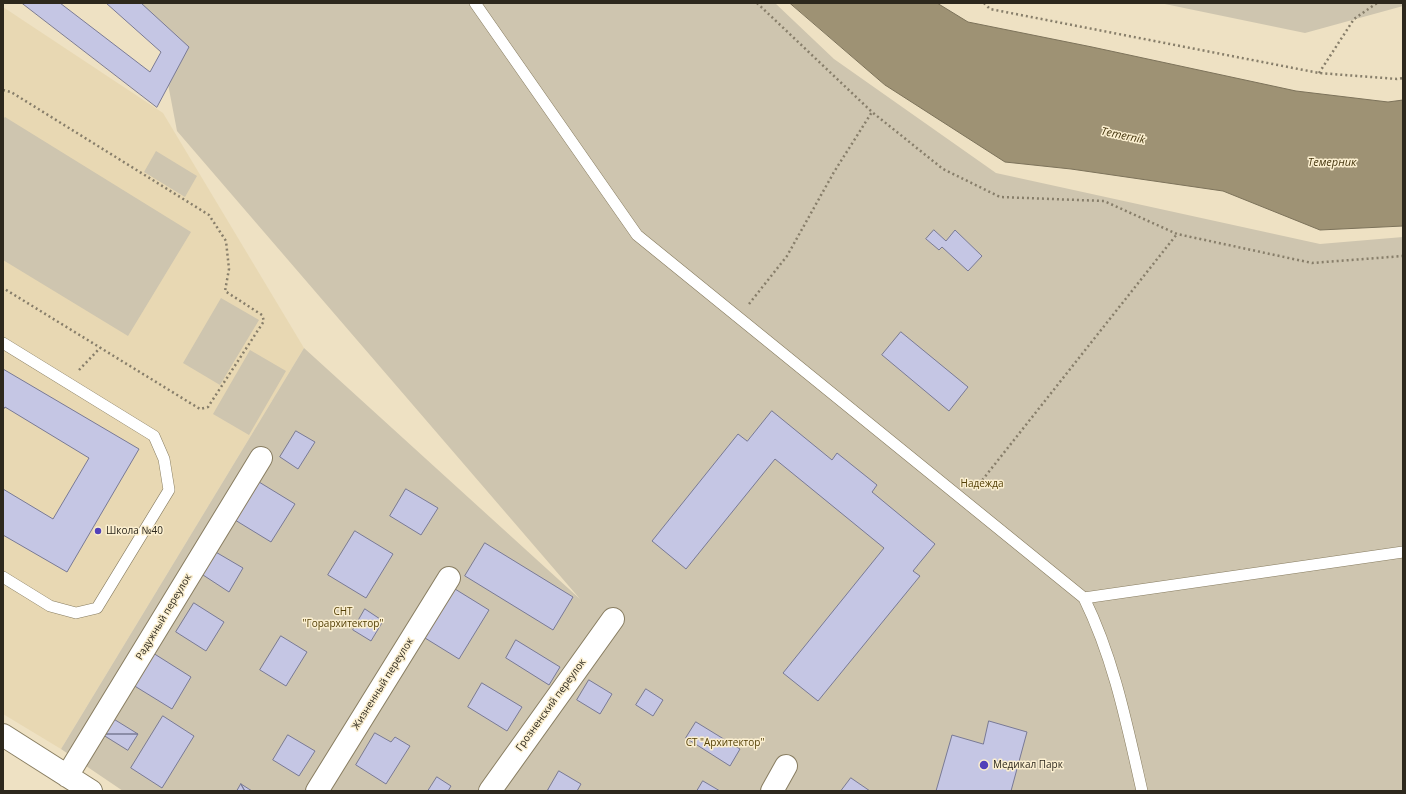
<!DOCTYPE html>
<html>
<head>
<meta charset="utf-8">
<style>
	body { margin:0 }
	#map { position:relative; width:1406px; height:794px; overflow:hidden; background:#eee1c3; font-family:"Open Sans",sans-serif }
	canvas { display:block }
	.frame { position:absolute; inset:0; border:4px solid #2d281d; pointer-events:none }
</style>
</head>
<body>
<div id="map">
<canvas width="1406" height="794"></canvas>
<div class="frame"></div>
</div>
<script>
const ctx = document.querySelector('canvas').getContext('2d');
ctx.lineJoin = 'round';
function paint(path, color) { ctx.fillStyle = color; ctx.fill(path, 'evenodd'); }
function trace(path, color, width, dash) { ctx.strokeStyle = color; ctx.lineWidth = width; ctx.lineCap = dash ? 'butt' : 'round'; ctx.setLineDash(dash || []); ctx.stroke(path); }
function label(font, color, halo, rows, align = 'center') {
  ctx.font = font + ' "Open Sans",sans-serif'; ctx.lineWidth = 3; ctx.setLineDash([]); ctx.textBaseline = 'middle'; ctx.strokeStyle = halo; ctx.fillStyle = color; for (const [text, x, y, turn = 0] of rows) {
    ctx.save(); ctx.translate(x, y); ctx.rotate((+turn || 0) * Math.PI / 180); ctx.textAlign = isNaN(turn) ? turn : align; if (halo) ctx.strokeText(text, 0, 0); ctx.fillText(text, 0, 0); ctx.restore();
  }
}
paint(new Path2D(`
	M 3,7 L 163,113 L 304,348 L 61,749 L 3,714 Z`), '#e8d8b3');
paint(new Path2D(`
	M 125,3 L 775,3 L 834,59 L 996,173 L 1320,244 L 1403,237 L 1403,791 L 123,791 L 61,749 L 304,348 L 580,599 L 177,131 L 159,37 Z
	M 1160,3 L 1403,3 L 1403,6 L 1305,33 Z
	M 5,117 L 191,232 L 128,336 L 3,260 L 3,119 Z
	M 156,151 L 197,176 L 185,197 L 144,172 Z
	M 221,298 L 259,320 L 220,385 L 183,363 Z
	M 250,350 L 286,371 L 249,435 L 213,414 Z`), '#cec5af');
const water = new Path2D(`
	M 790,3 L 937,3 L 968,22 L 1092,47 L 1296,91 L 1388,102 L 1403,100 L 1403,226 L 1320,230 L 1223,191 L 1071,169 L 1005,162 L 885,85 Z`);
paint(water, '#9e9274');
trace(water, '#7c725a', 1);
const building = new Path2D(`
	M 22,3 L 60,3 L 150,72 L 161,52 L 106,3 L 141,3 L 189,47 L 157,107 Z
	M 934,230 L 946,241 L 955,230 L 982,256 L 968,271 L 942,247 L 939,250 L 926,239 Z
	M 901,332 L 968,387 L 949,411 L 882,355 Z
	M 3,369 L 139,449 L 67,572 L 3,535 L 3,489 L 53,519 L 89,458 L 5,407 L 3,410 Z
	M 772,411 L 832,460 L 837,453 L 877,485 L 872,492 L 935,544 L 913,571 L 920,576 L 818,701 L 783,673 L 884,548 L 775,459 L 686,569 L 652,541 L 738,434 L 747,441 Z
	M 296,431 L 315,442 L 298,469 L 280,457 Z
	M 259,482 L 295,504 L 271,542 L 235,520 Z
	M 406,489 L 438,508 L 421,535 L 390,516 Z
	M 355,531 L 393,554 L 366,598 L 328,575 Z
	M 485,543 L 573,597 L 553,630 L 465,576 Z
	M 214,551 L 243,568 L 229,592 L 200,573 Z
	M 455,589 L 489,610 L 459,659 L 425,638 Z
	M 194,603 L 224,622 L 206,651 L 176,632 Z
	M 365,609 L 383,621 L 371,641 L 353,630 Z
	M 281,636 L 307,652 L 286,686 L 260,670 Z
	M 516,640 L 560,667 L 549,685 L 506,658 Z
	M 153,653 L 191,677 L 172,709 L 133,685 Z
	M 589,680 L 612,694 L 600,714 L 577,700 Z
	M 482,683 L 522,707 L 507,731 L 468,707 Z
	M 646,689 L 663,700 L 653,716 L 636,705 Z
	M 163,716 L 194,736 L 162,788 L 131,768 Z
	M 112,718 L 138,734 L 102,734 Z
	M 989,721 L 1027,732 L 1011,791 L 936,791 L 952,735 L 983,744 Z
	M 696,722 L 740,749 L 730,766 L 686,738 Z
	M 375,733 L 391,742 L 395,737 L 410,746 L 386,784 L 356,765 Z
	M 102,734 L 138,734 L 128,750 Z
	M 288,735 L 315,751 L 299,776 L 273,760 Z
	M 559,771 L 581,784 L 577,791 L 550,791 L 548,790 Z
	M 437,777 L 451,786 L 448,791 L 428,791 Z
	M 851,778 L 870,791 L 841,791 Z
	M 703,781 L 720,791 L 697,791 Z
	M 241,784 L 252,791 L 245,791 Z
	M 241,784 L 245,791 L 237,791 Z`);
paint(building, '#c5c6e4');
trace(building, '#797a95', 1);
const lane = new Path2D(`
	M 475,3 L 637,235 L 1084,598 C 1114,659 1127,725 1142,791
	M 3,343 L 154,436 L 164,459 L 169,490 L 97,608 L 76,613 L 50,606 L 3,577
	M 1084,598 L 1403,552`);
const street = new Path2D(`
	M 3,735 L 91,791
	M 67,776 L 261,458
	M 317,791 L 449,578
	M 490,791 L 613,619
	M 772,791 L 786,766`);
trace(lane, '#887d61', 12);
trace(street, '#887d61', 24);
trace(new Path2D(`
	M 757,3 L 872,112 L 943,169 L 1000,197 L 1104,201 L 1177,234 L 1312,263 L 1403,256
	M 984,3 L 990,9 L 1319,73 L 1397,79 L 1403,78
	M 1319,73 L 1354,19 L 1377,3
	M 3,90 L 11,92 L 209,215 L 226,241 L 229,269 L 225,291 L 262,315 L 264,321 L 208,407 L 200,409 L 3,288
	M 749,304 L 787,256 L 834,172 L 872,112
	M 79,370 L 100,348
	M 976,488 L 1177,234`), '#877e6a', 2.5, [2, 3]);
trace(lane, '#fff', 11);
trace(street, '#fff', 22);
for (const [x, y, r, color] of [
	[98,531,4,"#5241b9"],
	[984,765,5,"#5241b9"]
]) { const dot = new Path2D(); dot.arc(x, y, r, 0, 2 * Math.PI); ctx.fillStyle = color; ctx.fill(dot); trace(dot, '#fbefd0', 1.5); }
label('10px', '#533f05', '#fbefd0', [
	["Надежда",982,484],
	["СНТ",343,612],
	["\"Горархитектор\"",343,624],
	["СТ \"Архитектор\"",725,743]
]);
label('10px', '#2d281d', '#fbefd0', [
	["Школа №40",106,531],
	["Медикал Парк",993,765]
], 'left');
label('10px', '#2d281d', '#fbefd0', [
	["Радужный переулок",164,617,-59],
	["Жизненный переулок",383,684,-58],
	["Грозненский переулок",551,705,-54]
]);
label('italic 11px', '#46370f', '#fbefd0', [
	["Temernik",1123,136,12],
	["Темерник",1332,163]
]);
</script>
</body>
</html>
